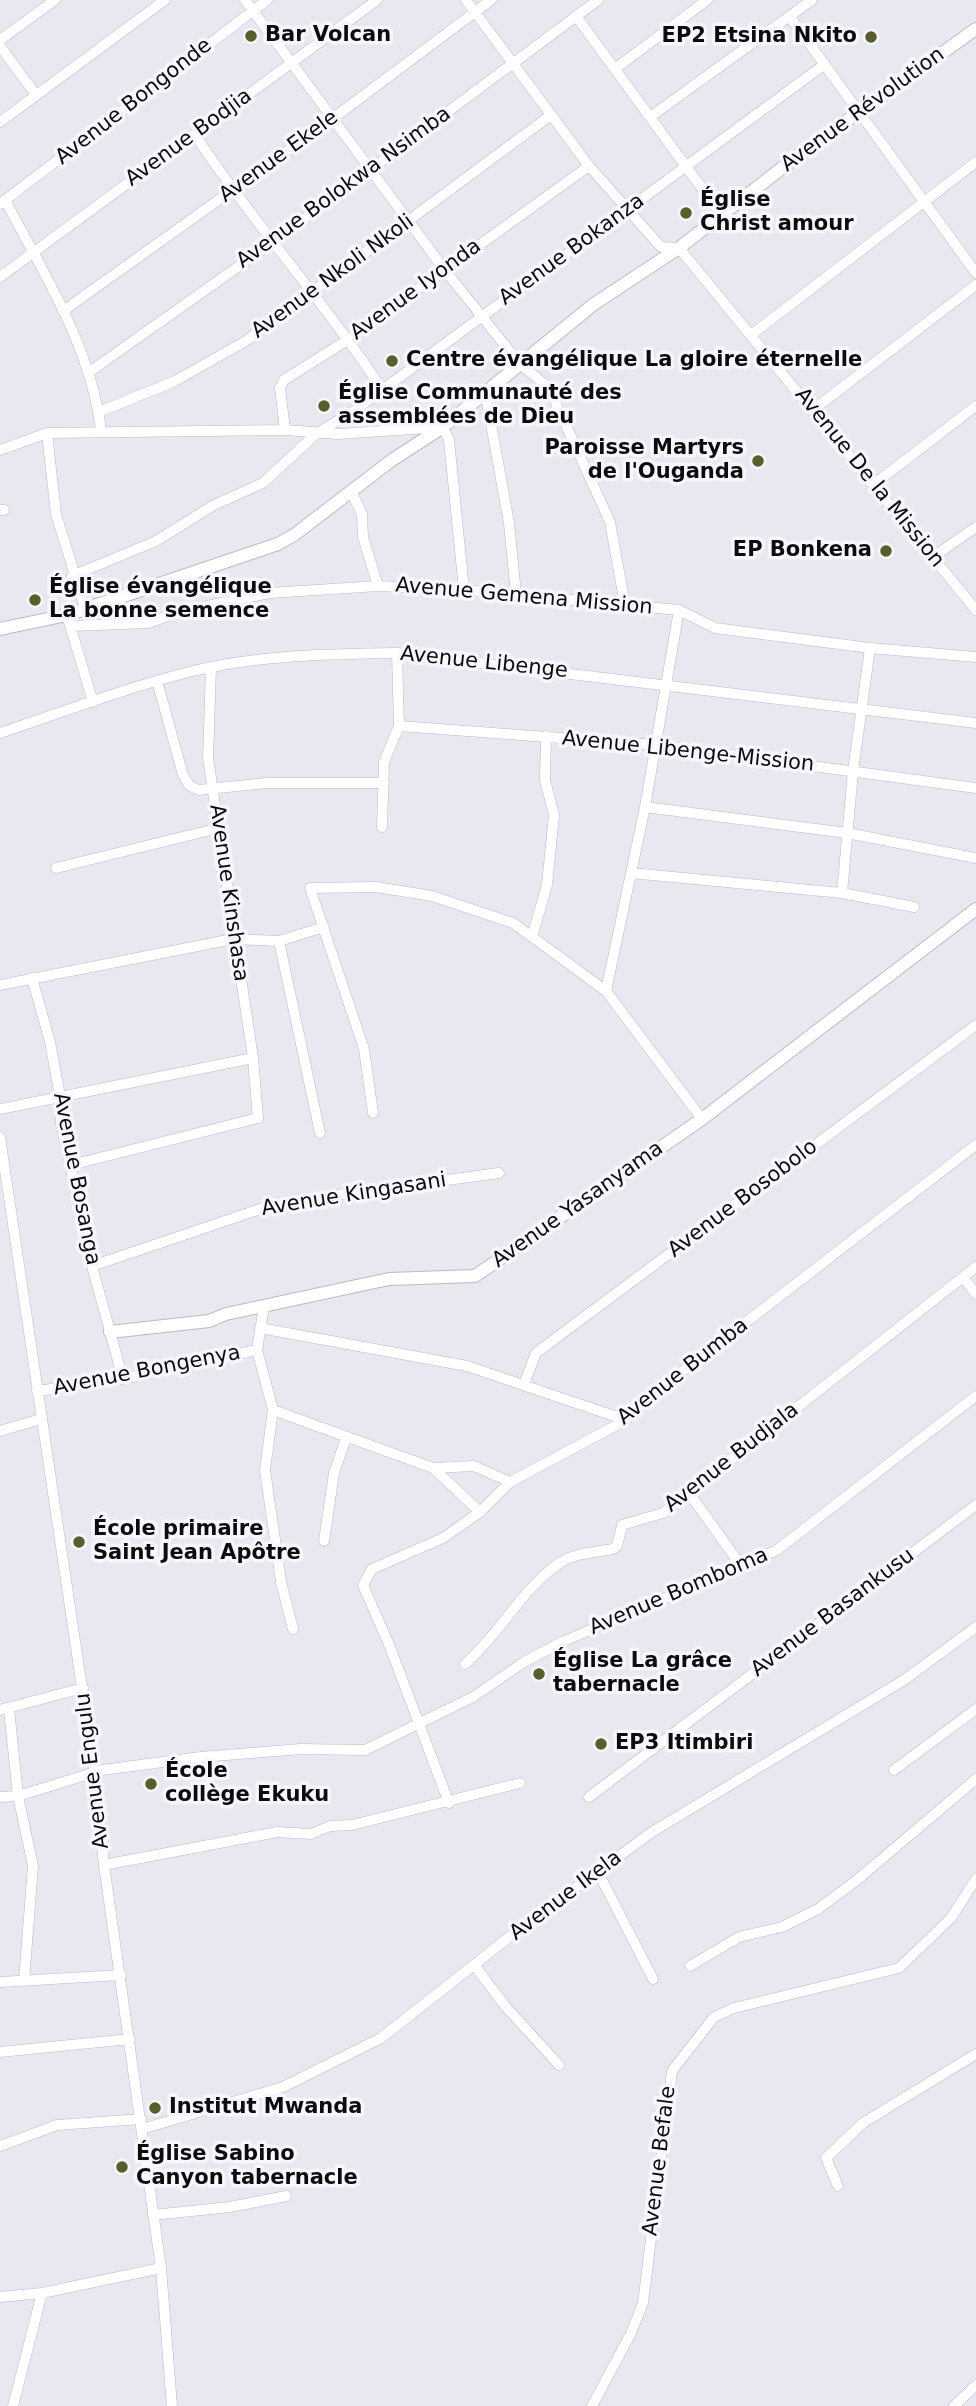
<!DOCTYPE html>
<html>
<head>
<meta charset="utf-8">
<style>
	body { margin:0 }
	canvas { display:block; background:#e8e9f0 }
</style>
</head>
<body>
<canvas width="976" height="2406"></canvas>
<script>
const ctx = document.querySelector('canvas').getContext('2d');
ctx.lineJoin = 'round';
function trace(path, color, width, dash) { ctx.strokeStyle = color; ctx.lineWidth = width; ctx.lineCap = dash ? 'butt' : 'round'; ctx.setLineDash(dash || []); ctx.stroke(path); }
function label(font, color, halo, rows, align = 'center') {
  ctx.font = font + ' "DejaVu Sans",sans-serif'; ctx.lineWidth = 7; ctx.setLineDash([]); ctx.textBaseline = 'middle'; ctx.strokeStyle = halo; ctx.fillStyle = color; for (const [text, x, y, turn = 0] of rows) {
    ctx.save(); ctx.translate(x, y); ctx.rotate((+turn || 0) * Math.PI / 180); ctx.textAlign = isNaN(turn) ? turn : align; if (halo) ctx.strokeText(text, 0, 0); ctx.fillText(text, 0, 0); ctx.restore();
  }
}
const minor = new Path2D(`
	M 245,0 L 444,269 L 519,363 L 549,388 L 610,522 L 625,605
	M 466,0 L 589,166 L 661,247 L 679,248 L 976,610
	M 576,16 L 720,213
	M 790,17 L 976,273
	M 0,40 L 55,0
	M 0,46 L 36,95
	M 616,68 L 707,0
	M 650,117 L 812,0
	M 0,122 L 165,0
	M 195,135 C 253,223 324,301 382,389
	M 5,200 C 43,272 92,349 101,431
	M 0,204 L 267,0
	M 0,277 L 377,0
	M 63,311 L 332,119 L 491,0
	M 751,335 L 976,162
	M 88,373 L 273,242 L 598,0
	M 485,391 L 509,523 L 516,594
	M 813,410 L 976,285
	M 99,412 L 175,381 L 246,341 L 551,115
	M 285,430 L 280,388 L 284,380 L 349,339 L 589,166
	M 47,433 L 56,514 L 85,608
	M 0,450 L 47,433 L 285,430 L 338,434 L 443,427 L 449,440 L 464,590
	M 873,485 L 976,406
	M 351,491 L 362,514 L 363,537 L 378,586
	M 0,510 L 4,510
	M 933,557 L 976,527
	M 72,576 L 156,541 L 214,505 L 263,483 L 316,434 L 355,410 L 825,64
	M 679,610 L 645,807 L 606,991 L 702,1119
	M 69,622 L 93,702
	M 71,626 L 148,623 L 179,612 L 269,593 L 378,586 L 464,590 L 679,610 L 715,628 L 870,648 L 976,657
	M 157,681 L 183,775 L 189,785 L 198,790 L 267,783 L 384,783
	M 399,726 L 656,745 L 976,788
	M 0,733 C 63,712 125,688 189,672 C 257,655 328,654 397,653 L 976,723
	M 645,807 L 847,833 L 976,858
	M 382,827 L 384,762 L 399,726 L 397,653
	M 56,868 L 219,828
	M 631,873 L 842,893 L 914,907
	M 842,893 L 853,771 L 870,648
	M 532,937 L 547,885 L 554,815 L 545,780 L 546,736
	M 279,941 L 324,927
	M 32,978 L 50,1042 L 60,1096 L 61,1123 L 92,1266 L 123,1379
	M 0,985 L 233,939 L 279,941 L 320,1133
	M 0,1109 L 253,1058
	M 373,1113 L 364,1049 L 310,888 L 376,887 L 432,896 L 513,923 L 606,991
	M 0,1137 L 95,1775 L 104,1865 L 161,2268 L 172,2406
	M 71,1165 L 258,1118 L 253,1058 L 208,758 L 211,667
	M 92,1266 L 278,1203 L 499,1173
	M 963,1277 L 976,1294
	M 264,1306 L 257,1350 L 273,1410 L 265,1470 L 281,1582 L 293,1629
	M 260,1328 L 467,1366 L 626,1420
	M 524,1384 L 536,1353 L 976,1025
	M 37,1391 L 123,1379 L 257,1350
	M 273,1410 L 433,1468 L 474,1466 L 510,1482
	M 0,1431 L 41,1419
	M 433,1468 L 480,1512
	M 689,1493 L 742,1567
	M 324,1541 L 334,1473 L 346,1438
	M 465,1664 C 499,1635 523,1587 561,1562 C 575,1553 597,1552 613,1549 L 617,1546 L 622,1525 L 663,1513 L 976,1267
	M 9,1709 L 18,1796 L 33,1866 L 24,1981
	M 0,1710 L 83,1688
	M 894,1770 L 976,1709
	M 0,1797 L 18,1796 L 102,1770 L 201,1757 L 301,1749 L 365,1750 L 473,1697 L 524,1662 L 562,1642 L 777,1550 L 976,1396
	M 589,1797 L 976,1505
	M 449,1803 L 390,1647 L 363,1585 L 372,1569 L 443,1538 L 480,1512 L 510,1482 L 626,1420 L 645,1400 L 976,1145
	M 104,1865 L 277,1832 L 311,1834 L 330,1826 L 352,1825 L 520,1783
	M 598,1872 L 653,1979
	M 474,1965 L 506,2007 L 559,2065
	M 690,1966 L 739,1937 L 782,1927 L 818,1909 L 857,1880 L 976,1779
	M 0,1982 L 121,1975
	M 0,2052 L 130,2039
	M 142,2129 L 283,2087 L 381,2038 L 517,1931 L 652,1832 L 904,1680 L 976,1627
	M 0,2146 L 57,2125 L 141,2119
	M 838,2186 L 826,2158 L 863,2123 L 976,2054
	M 153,2215 L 230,2207 L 286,2196
	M 0,2297 L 42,2293 L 161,2268
	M 13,2406 L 42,2293
	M 592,2406 L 631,2333 L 643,2303 L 672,2071 L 714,2017 L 734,2008 L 899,1968 L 951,1918 L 976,1879
	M 954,2406 L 976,2385`);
const tertiary = new Path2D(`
	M 0,629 L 67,615 L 278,544 L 294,535 L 392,460 L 443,427 L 594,304 L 679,248 L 800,154 L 976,29
	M 110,1332 L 209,1321 L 226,1314 L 389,1279 L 475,1276 L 702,1119 L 976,909`);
trace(minor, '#babbc1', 11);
trace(tertiary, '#babbc1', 14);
trace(minor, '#fff', 10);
trace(tertiary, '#fff', 12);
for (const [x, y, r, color] of [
	[251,36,7,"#585d2b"],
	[871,37,7,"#585d2b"],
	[686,213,7,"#585d2b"],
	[392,361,7,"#585d2b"],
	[324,406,7,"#585d2b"],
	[758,461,7,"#585d2b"],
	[886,551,7,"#585d2b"],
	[35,600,7,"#585d2b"],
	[79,1542,7,"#585d2b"],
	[539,1674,7,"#585d2b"],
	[601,1744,7,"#585d2b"],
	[151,1784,7,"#585d2b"],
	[155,2108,7,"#585d2b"],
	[122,2167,7,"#585d2b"]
]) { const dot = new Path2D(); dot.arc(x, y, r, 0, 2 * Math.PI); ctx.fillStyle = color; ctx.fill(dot); trace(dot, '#f5f7fd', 2.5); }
label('bold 21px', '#0b0c0e', '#f5f7fd', [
	["Bar Volcan",265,36],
	["EP2 Etsina Nkito",857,37,"right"],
	["Église",700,201],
	["Christ amour",700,225],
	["Centre évangélique La gloire éternelle",406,361],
	["Église Communauté des",338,394],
	["assemblées de Dieu",338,418],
	["Paroisse Martyrs",744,449,"right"],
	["de l'Ouganda",744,473,"right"],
	["EP Bonkena",872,551,"right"],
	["Église évangélique",49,588],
	["La bonne semence",49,612],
	["École primaire",93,1530],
	["Saint Jean Apôtre",93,1554],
	["Église La grâce",553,1662],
	["tabernacle",553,1686],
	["EP3 Itimbiri",615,1744],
	["École",165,1772],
	["collège Ekuku",165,1796],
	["Institut Mwanda",169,2108],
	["Église Sabino",136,2155],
	["Canyon tabernacle",136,2179]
], 'left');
label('21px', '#0b0c0e', '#f5f7fd', [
	["Avenue Bongonde",134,102,-38],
	["Avenue Révolution",863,110,-36],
	["Avenue Bodjia",189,138,-36],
	["Avenue Ekele",279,157,-36],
	["Avenue Bolokwa Nsimba",344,188,-36],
	["Avenue Bokanza",572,250,-36],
	["Avenue Nkoli Nkoli",333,277,-36],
	["Avenue Iyonda",416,290,-36],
	["Avenue De la Mission",869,478,51],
	["Avenue Gemena Mission",524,597,5],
	["Avenue Libenge",484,663,6],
	["Avenue Libenge-Mission",688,752,6],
	["Avenue Kinshasa",228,893,82],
	["Avenue Bosanga",76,1179,79],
	["Avenue Kingasani",354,1195,-9],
	["Avenue Bosobolo",743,1199,-37],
	["Avenue Yasanyama",578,1205,-35],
	["Avenue Bongenya",147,1371,-11],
	["Avenue Bumba",683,1372,-38],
	["Avenue Budjala",732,1458,-38],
	["Avenue Bomboma",679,1592,-23],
	["Avenue Basankusu",833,1613,-37],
	["Avenue Engulu",93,1771,-97],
	["Avenue Ikela",566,1896,-37],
	["Avenue Befale",660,2161,-83]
]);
</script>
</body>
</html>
